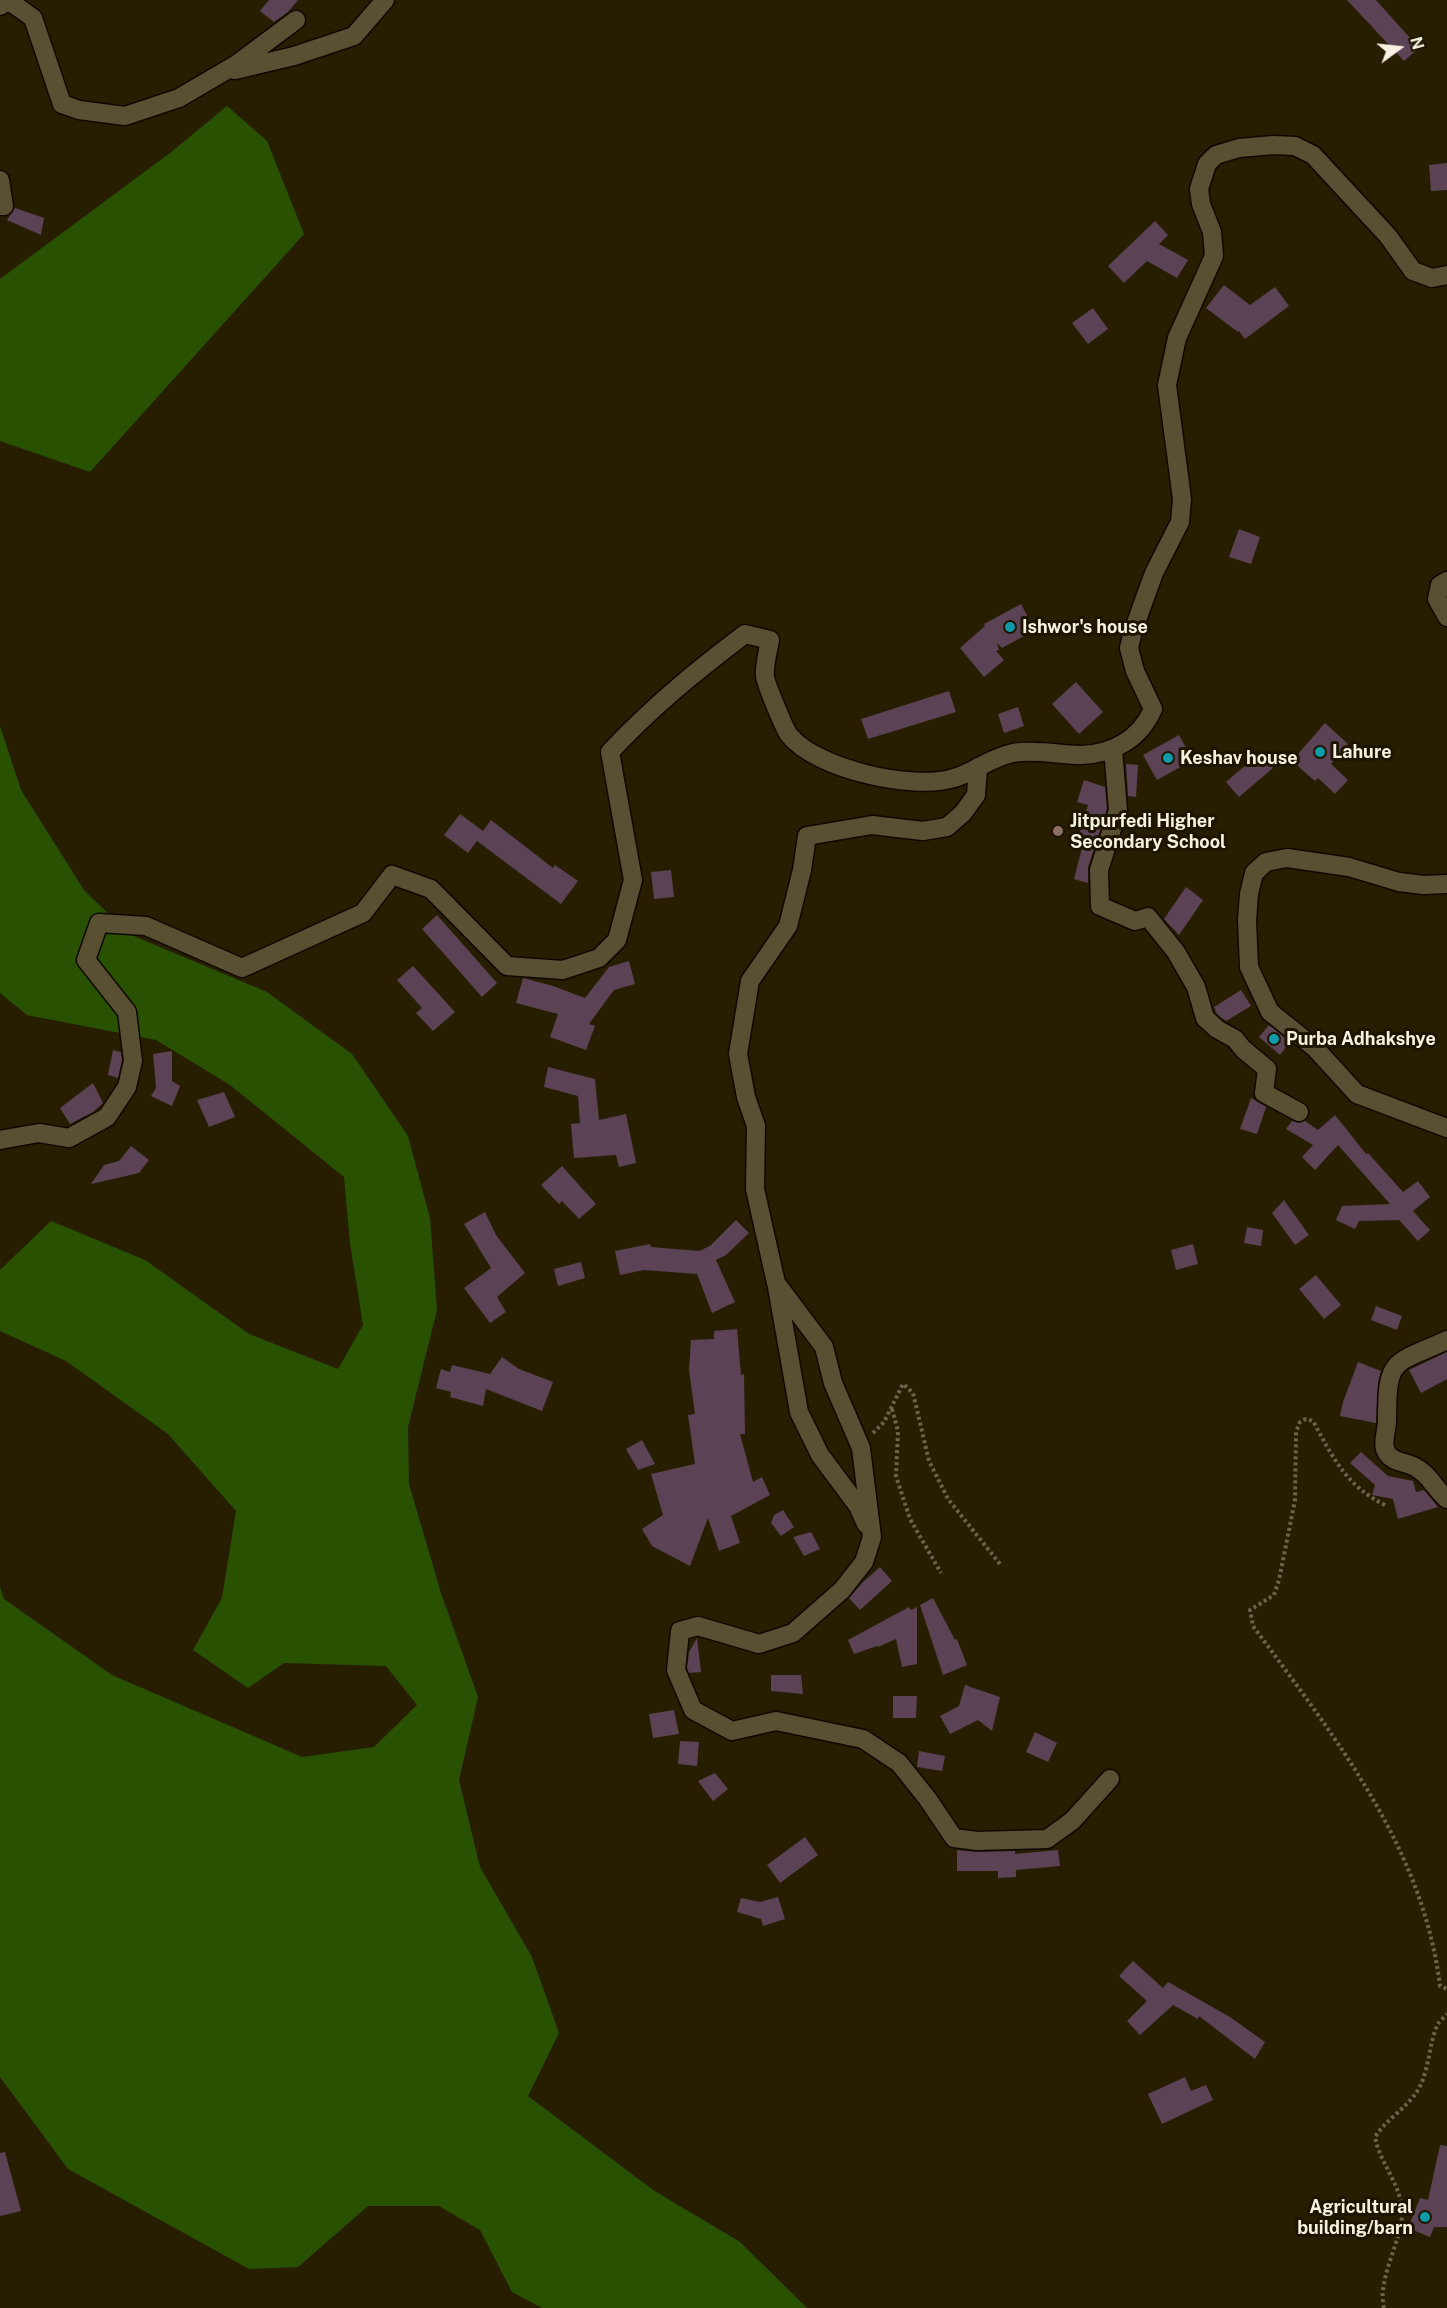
<!DOCTYPE html>
<html>
<head>
<meta charset="utf-8">
<style>
	body { margin:0 }
	#map { position:relative; width:1447px; height:2308px; overflow:hidden; background:#271e02; font-family:"Public Sans",sans-serif }
	canvas { display:block }
	.north { position:absolute; left:1369px; top:18px; width:60px; height:60px; -webkit-text-stroke:4px #1e1500; paint-order:stroke; rotate:75deg; font-size:16px; font-weight:700; line-height:24px; text-align:center; color:#f6f1e0 }
	.north::after { content:''; display:block; margin:auto; width:21px; height:27px; background:#f6f1e0; clip-path:polygon(50% 0,100% 100%,50% 72%,0 100%) }
</style>
</head>
<body>
<div id="map">
<canvas width="1447" height="2308"></canvas>
<div class="north">N</div>
</div>
<script>
const ctx = document.querySelector('canvas').getContext('2d');
ctx.lineJoin = 'round';
function paint(path, color) { ctx.fillStyle = color; ctx.fill(path, 'evenodd'); }
function trace(path, color, width, dash) { ctx.strokeStyle = color; ctx.lineWidth = width; ctx.lineCap = dash ? 'butt' : 'round'; ctx.setLineDash(dash || []); ctx.stroke(path); }
function label(font, color, halo, rows, align = 'center') {
  ctx.font = font + ' "Public Sans",sans-serif'; ctx.lineWidth = 6; ctx.setLineDash([]); ctx.textBaseline = 'middle'; ctx.strokeStyle = halo; ctx.fillStyle = color; for (const [text, x, y, turn = 0] of rows) {
    ctx.save(); ctx.translate(x, y); ctx.rotate((+turn || 0) * Math.PI / 180); ctx.textAlign = isNaN(turn) ? turn : align; if (halo) ctx.strokeText(text, 0, 0); ctx.fillText(text, 0, 0); ctx.restore();
  }
}
paint(new Path2D(`
	M 227,106 L 267,141 L 304,234 L 90,472 L 0,441 L 0,279 L 170,153 Z
	M 0,726 L 21,790 L 84,890 L 129,934 L 267,992 L 352,1054 L 408,1136 L 430,1218 L 437,1310 L 408,1427 L 409,1484 L 441,1593 L 478,1697 L 459,1780 L 480,1867 L 532,1957 L 559,2033 L 528,2096 L 653,2190 L 740,2242 L 807,2308 L 542,2308 L 512,2292 L 480,2230 L 439,2206 L 368,2206 L 298,2267 L 249,2269 L 68,2169 L 0,2077 L 0,1587 L 4,1599 L 112,1675 L 302,1757 L 374,1747 L 417,1705 L 386,1666 L 284,1663 L 248,1688 L 193,1650 L 222,1598 L 236,1511 L 168,1434 L 66,1361 L 0,1331 L 0,1270 L 51,1221 L 145,1260 L 249,1334 L 338,1369 L 363,1325 L 350,1243 L 344,1177 L 230,1085 L 156,1040 L 27,1015 L 0,993 Z`), '#295102');
paint(new Path2D(`
	M 269,0 L 298,0 L 288,12 L 274,22 L 260,11 Z
	M 1347,0 L 1376,0 L 1419,48 L 1404,61 Z
	M 1447,163 L 1447,190 L 1431,191 L 1429,165 Z
	M 15,208 L 44,218 L 41,235 L 7,220 Z
	M 1155,221 L 1168,235 L 1159,244 L 1188,260 L 1177,278 L 1147,261 L 1124,283 L 1108,266 Z
	M 1224,285 L 1250,305 L 1275,287 L 1289,306 L 1245,339 L 1239,331 L 1238,332 L 1206,308 Z
	M 1093,308 L 1108,329 L 1088,344 L 1072,323 Z
	M 1239,529 L 1260,537 L 1251,564 L 1229,557 Z
	M 1021,604 L 1035,630 L 1002,648 L 997,643 L 999,650 L 996,651 L 1004,660 L 984,677 L 960,648 L 985,626 L 984,624 Z
	M 1076,682 L 1103,712 L 1079,734 L 1052,704 Z
	M 949,691 L 956,712 L 868,739 L 861,719 Z
	M 1018,707 L 1024,726 L 1004,733 L 998,714 Z
	M 1325,723 L 1348,744 L 1331,764 L 1348,780 L 1335,794 L 1318,778 L 1315,781 L 1292,761 Z
	M 1179,735 L 1193,760 L 1157,780 L 1143,755 Z
	M 1260,753 L 1273,768 L 1239,797 L 1226,782 Z
	M 1126,764 L 1138,765 L 1136,797 L 1128,796 Z
	M 1084,780 L 1105,787 L 1107,809 L 1097,840 L 1079,834 L 1088,805 L 1077,802 Z
	M 460,814 L 483,831 L 491,820 L 553,868 L 555,865 L 578,881 L 561,904 L 477,841 L 468,853 L 444,835 Z
	M 1084,840 L 1096,843 L 1088,867 L 1088,883 L 1074,879 Z
	M 671,870 L 674,897 L 654,899 L 651,872 Z
	M 1186,887 L 1203,900 L 1179,935 L 1164,919 Z
	M 437,915 L 497,983 L 482,997 L 422,929 Z
	M 629,961 L 635,984 L 614,990 L 589,1024 L 595,1026 L 586,1050 L 550,1037 L 558,1014 L 516,1003 L 523,978 L 553,986 L 585,998 L 609,967 Z
	M 413,966 L 455,1012 L 433,1031 L 416,1013 L 422,1008 L 397,980 Z
	M 1241,990 L 1251,1006 L 1226,1021 L 1217,1014 L 1214,1007 Z
	M 1269,1025 L 1290,1042 L 1280,1055 L 1259,1037 Z
	M 113,1050 L 121,1052 L 122,1060 L 118,1078 L 108,1075 Z
	M 172,1051 L 172,1081 L 180,1086 L 172,1106 L 151,1096 L 156,1088 L 153,1054 Z
	M 548,1067 L 595,1079 L 599,1120 L 626,1114 L 636,1163 L 619,1167 L 616,1155 L 574,1158 L 571,1124 L 580,1123 L 578,1096 L 544,1087 Z
	M 93,1083 L 103,1103 L 93,1112 L 70,1124 L 60,1108 Z
	M 224,1092 L 235,1117 L 209,1127 L 197,1100 Z
	M 1251,1098 L 1266,1107 L 1257,1134 L 1240,1129 Z
	M 1335,1115 L 1366,1154 L 1368,1153 L 1403,1192 L 1418,1181 L 1430,1197 L 1413,1211 L 1430,1230 L 1418,1241 L 1399,1220 L 1359,1221 L 1355,1229 L 1336,1220 L 1342,1206 L 1390,1204 L 1338,1145 L 1315,1170 L 1302,1157 L 1313,1145 L 1286,1129 L 1292,1121 L 1299,1123 L 1305,1121 L 1318,1130 Z
	M 131,1146 L 149,1160 L 139,1173 L 91,1184 L 104,1165 L 119,1161 Z
	M 562,1166 L 596,1204 L 579,1219 L 562,1201 L 559,1204 L 541,1185 Z
	M 1284,1200 L 1309,1235 L 1295,1245 L 1272,1213 Z
	M 485,1212 L 496,1235 L 525,1273 L 497,1297 L 506,1312 L 490,1323 L 464,1288 L 491,1268 L 464,1224 Z
	M 736,1220 L 749,1233 L 726,1255 L 716,1260 L 735,1302 L 712,1313 L 697,1274 L 644,1270 L 620,1275 L 615,1251 L 650,1244 L 651,1247 L 699,1251 L 710,1246 Z
	M 1247,1227 L 1263,1230 L 1261,1246 L 1244,1243 Z
	M 1193,1244 L 1198,1264 L 1176,1270 L 1171,1250 Z
	M 581,1262 L 585,1278 L 558,1286 L 554,1269 Z
	M 1316,1275 L 1341,1305 L 1324,1319 L 1299,1289 Z
	M 1376,1306 L 1402,1316 L 1397,1330 L 1371,1320 Z
	M 737,1329 L 741,1375 L 744,1374 L 745,1434 L 740,1434 L 753,1482 L 762,1477 L 770,1495 L 731,1516 L 740,1543 L 719,1551 L 708,1518 L 690,1566 L 652,1546 L 642,1529 L 663,1515 L 651,1474 L 695,1464 L 688,1415 L 695,1414 L 689,1370 L 691,1340 L 714,1339 L 714,1331 Z
	M 1447,1352 L 1447,1379 L 1421,1393 L 1409,1370 Z
	M 502,1357 L 519,1369 L 553,1382 L 542,1411 L 486,1389 L 483,1406 L 450,1397 L 451,1392 L 436,1388 L 441,1369 L 450,1372 L 452,1365 L 490,1374 Z
	M 1358,1362 L 1381,1371 L 1378,1383 L 1376,1423 L 1340,1416 L 1343,1402 Z
	M 642,1440 L 655,1464 L 638,1470 L 626,1449 Z
	M 1361,1452 L 1388,1476 L 1413,1481 L 1416,1492 L 1424,1490 L 1438,1507 L 1398,1519 L 1393,1499 L 1372,1495 L 1375,1485 L 1350,1463 Z
	M 783,1510 L 794,1527 L 781,1536 L 771,1523 L 774,1515 Z
	M 811,1532 L 820,1549 L 804,1556 L 793,1537 Z
	M 880,1567 L 892,1581 L 860,1610 L 849,1598 L 862,1583 Z
	M 933,1598 L 955,1640 L 957,1639 L 967,1665 L 943,1675 L 920,1605 Z
	M 909,1607 L 911,1610 L 917,1607 L 917,1664 L 902,1667 L 896,1639 L 878,1647 L 877,1646 L 854,1654 L 848,1640 Z
	M 697,1638 L 701,1672 L 689,1673 L 687,1668 L 689,1652 Z
	M 771,1675 L 801,1675 L 803,1694 L 771,1691 Z
	M 965,1685 L 1000,1697 L 992,1731 L 978,1720 L 950,1734 L 940,1716 L 959,1706 Z
	M 893,1696 L 917,1696 L 916,1718 L 893,1718 Z
	M 674,1710 L 679,1734 L 653,1738 L 649,1714 Z
	M 1035,1732 L 1057,1743 L 1048,1762 L 1026,1752 Z
	M 680,1741 L 699,1742 L 697,1766 L 678,1764 Z
	M 919,1751 L 945,1756 L 942,1771 L 917,1767 Z
	M 715,1773 L 728,1789 L 713,1801 L 698,1781 Z
	M 805,1837 L 818,1855 L 780,1883 L 767,1865 Z
	M 957,1850 L 977,1852 L 1015,1851 L 1015,1854 L 1058,1850 L 1060,1866 L 1016,1870 L 1016,1877 L 998,1878 L 998,1871 L 957,1871 Z
	M 778,1897 L 785,1919 L 763,1926 L 761,1919 L 737,1912 L 741,1898 L 760,1902 Z
	M 1133,1961 L 1163,1988 L 1168,1982 L 1230,2017 L 1265,2042 L 1255,2059 L 1199,2016 L 1198,2019 L 1173,2005 L 1140,2035 L 1127,2021 L 1147,2001 L 1119,1976 Z
	M 1185,2077 L 1191,2091 L 1206,2085 L 1213,2100 L 1162,2124 L 1148,2094 Z
	M 1440,2145 L 1447,2146 L 1447,2227 L 1434,2227 L 1430,2237 L 1408,2228 L 1420,2198 L 1428,2200 Z
	M 5,2152 L 21,2211 L 0,2216 L 0,2153 Z`), '#5b4255');
const minor = new Path2D(`
	M 0,6 L 9,1 L 33,18 L 62,104 L 79,110 L 125,116 L 179,98 L 237,64 L 296,20
	M 235,70 L 294,56 L 354,36 L 385,0
	M 0,180 L 4,206 L 0,206
	M 1447,581 L 1440,585 L 1437,599 L 1447,617
	M 1113,749 L 1118,810 L 1099,870 L 1100,906 L 1135,921 L 1148,917 L 1176,952 L 1196,987 L 1205,1018 L 1217,1029 L 1235,1039 L 1243,1049 L 1267,1069 L 1264,1093 L 1299,1112
	M 978,767 L 976,795 L 963,813 L 947,827 L 923,831 L 872,825 L 807,836 L 802,870 L 788,926 L 750,981 L 738,1054 L 746,1097 L 756,1126 L 755,1189 L 776,1283 L 824,1347 L 833,1383 L 861,1448 L 872,1537 L 864,1562 L 842,1590 L 793,1633 L 759,1644 L 698,1626 L 680,1631 L 676,1670 L 693,1710 L 732,1731 L 776,1721 L 863,1739 L 899,1763 L 927,1798 L 954,1838 L 977,1841 L 1047,1839 L 1072,1821 L 1110,1779
	M 1447,884 L 1424,885 L 1399,882 L 1349,867 L 1287,858 L 1266,862 L 1254,873 L 1249,894 L 1247,920 L 1249,967 L 1270,1012 L 1315,1048 L 1357,1094 L 1447,1128
	M 0,1140 L 39,1133 L 69,1138 L 107,1117 L 127,1087 L 133,1061 L 127,1012 L 86,960 L 99,923 L 146,926 L 242,968 L 363,913 L 392,875 L 431,889 L 507,966 L 563,970 L 599,958 L 617,940 L 633,880 L 610,752 C 652,707 696,671 745,634 L 770,640 C 768,651 764,665 765,676 C 765,682 785,730 789,735 C 816,769 913,791 954,778 C 975,772 989,758 1013,753 C 1035,749 1058,755 1081,755 C 1113,754 1140,739 1153,709 L 1135,671 L 1129,648 L 1133,631 L 1154,573 L 1180,522 L 1182,499 L 1167,385 L 1177,338 L 1214,256 L 1212,232 L 1201,204 L 1199,189 L 1207,164 L 1216,155 L 1239,148 L 1274,145 L 1295,146 L 1313,155 L 1388,236 L 1413,271 L 1432,278 L 1447,275
	M 777,1287 L 799,1412 L 820,1455 L 858,1506 L 866,1524
	M 1447,1340 C 1393,1365 1387,1356 1387,1421 C 1387,1430 1381,1445 1387,1453 C 1392,1462 1406,1462 1415,1467 C 1429,1474 1435,1489 1447,1499`);
trace(minor, '#100800', 21);
trace(new Path2D(`
	M 892,1409 L 898,1431 L 896,1476 L 910,1519 L 941,1573
	M 873,1433 L 884,1422 L 903,1384 L 913,1393 L 929,1461 L 948,1499 L 1000,1564
	M 1385,1505 C 1346,1486 1332,1456 1313,1421 L 1306,1419 L 1300,1422 L 1296,1432 L 1295,1500 L 1279,1580 L 1274,1595 L 1250,1610 L 1253,1626 C 1333,1735 1423,1846 1440,1986 L 1447,1989
	M 1384,2308 C 1377,2280 1400,2244 1402,2216 C 1403,2185 1380,2165 1375,2137 C 1387,2118 1408,2108 1419,2088 C 1430,2068 1429,2041 1438,2024 C 1440,2021 1444,2017 1447,2014`), '#6b644b', 4, [3, 3]);
trace(minor, '#594f32', 18);
for (const [x, y, r, color] of [
	[1010,627,6,"#0f9aa8"],
	[1320,752,6,"#0f9aa8"],
	[1168,758,6,"#0f9aa8"],
	[1058,831,6,"#8d6e63"],
	[1274,1039,6,"#0f9aa8"],
	[1425,2217,6,"#0f9aa8"]
]) { const dot = new Path2D(); dot.arc(x, y, r, 0, 2 * Math.PI); ctx.fillStyle = color; ctx.fill(dot); trace(dot, '#1e1500', 2); }
label('bold 18px', '#f6f1e0', '#1e1500', [
	["Ishwor's house",1022,627],
	["Lahure",1332,752],
	["Keshav house",1180,758],
	["Jitpurfedi Higher",1070,821],
	["Secondary School",1070,842],
	["Purba Adhakshye",1286,1039],
	["Agricultural",1413,2207,"right"],
	["building/barn",1413,2228,"right"]
], 'left');
</script>
</body>
</html>
